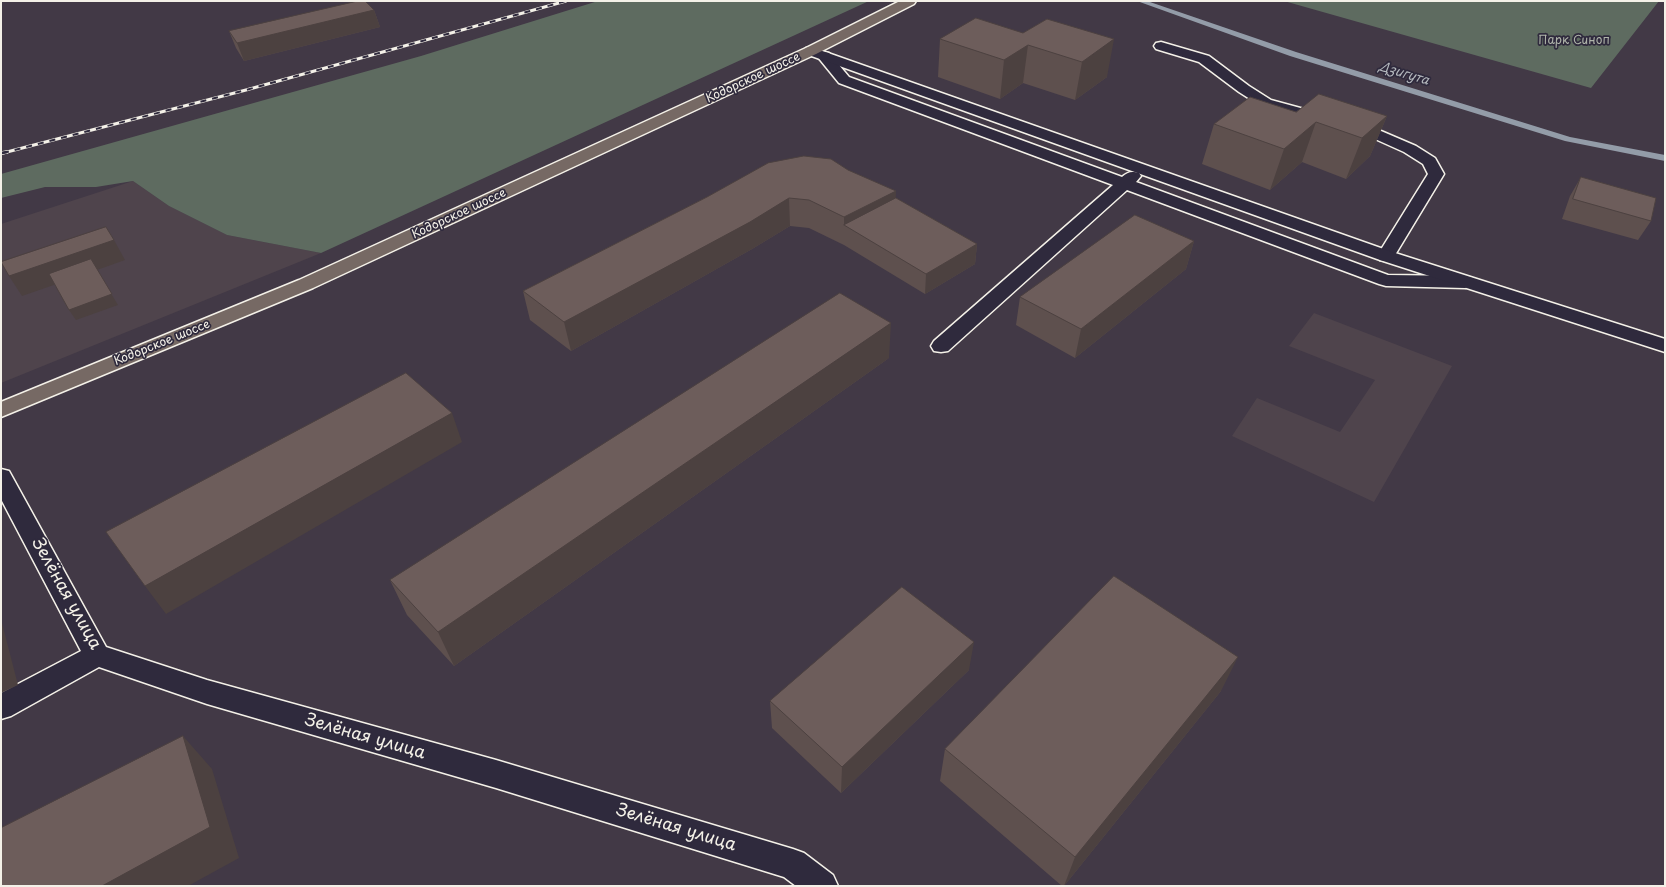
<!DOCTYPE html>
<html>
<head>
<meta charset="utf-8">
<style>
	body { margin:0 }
	#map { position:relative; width:1666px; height:887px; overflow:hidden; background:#423946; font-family:"Playpen Sans",sans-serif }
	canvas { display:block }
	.frame { position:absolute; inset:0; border:2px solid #f4f1e8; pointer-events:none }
</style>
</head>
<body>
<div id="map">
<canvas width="1666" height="887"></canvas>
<div class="frame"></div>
</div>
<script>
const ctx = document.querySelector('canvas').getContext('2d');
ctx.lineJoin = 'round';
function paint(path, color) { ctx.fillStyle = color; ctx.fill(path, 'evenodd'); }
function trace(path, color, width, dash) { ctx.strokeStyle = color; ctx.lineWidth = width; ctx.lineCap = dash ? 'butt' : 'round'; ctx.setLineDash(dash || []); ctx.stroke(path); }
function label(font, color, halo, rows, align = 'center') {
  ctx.font = font + ' "Playpen Sans",sans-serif'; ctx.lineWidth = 3.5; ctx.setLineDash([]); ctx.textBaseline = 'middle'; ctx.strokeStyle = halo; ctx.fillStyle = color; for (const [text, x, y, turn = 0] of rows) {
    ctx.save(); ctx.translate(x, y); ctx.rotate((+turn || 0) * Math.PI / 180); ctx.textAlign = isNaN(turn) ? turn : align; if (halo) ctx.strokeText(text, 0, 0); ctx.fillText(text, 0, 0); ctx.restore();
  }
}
paint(new Path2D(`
	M 133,181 L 169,206 L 227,235 L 321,253 L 1,383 L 1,224 Z
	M 1314,313 L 1452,366 L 1374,502 L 1232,436 L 1257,398 L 1340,432 L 1375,380 L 1289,346 Z`), '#4f444c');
paint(new Path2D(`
	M 598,1 L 869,1 L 321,253 L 227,235 L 169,206 L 133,181 L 96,187 L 45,187 L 1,198 L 1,174 L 421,56 Z
	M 1284,1 L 1659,1 L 1591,88 Z`), '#5e6b60');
paint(new Path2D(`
	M 1137,1 L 1147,1 L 1296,52 L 1570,137 L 1665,155 L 1665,161 L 1565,141 L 1290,56 Z`), '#939ca8');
const service = new Path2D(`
	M 1161,42 L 1209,56 L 1249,86 L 1271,100 L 1374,128 L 1416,146 L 1435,158 L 1444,174 L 1392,260 L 1386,261 L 1380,260 L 1377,256 L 1428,174 L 1423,164 L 1404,152 L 1364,134 L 1261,106 L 1239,92 L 1199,62 L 1156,49 L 1154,46 L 1156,43 Z
	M 824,52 L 829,53 L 849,77 L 1122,177 C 1128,172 1131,171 1139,173 L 1141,176 L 1136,182 L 1388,275 L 1465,276 L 1472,278 L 1474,282 L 1472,286 L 1465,288 L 1386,286 L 1379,284 L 1127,190 L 948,351 L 941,352 L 934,351 L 931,346 L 934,341 L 1113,185 L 839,83 L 817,56 L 819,53 Z`);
const minor = new Path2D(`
	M 811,47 L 1392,252 L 1665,339 L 1665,352 L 1380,260 L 806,54 L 804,51 L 806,48 Z
	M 1,469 L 9,471 L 106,647 L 207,680 L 496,760 L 793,849 L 804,853 L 833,875 L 838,886 L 796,886 L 784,877 L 496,788 L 207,704 L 99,667 L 11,716 L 1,719 L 1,693 L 81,651 L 1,499 Z`);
const trunk = new Path2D(`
	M 900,1 L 916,1 L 914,4 L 816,54 L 313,288 L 1,417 L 1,402 L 299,280 L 806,48 Z`);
trace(service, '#f4f1e8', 3);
trace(minor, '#f4f1e8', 3);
trace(trunk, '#f4f1e8', 3);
paint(service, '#2f2a3d');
paint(minor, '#2f2a3d');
paint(trunk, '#766964');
const railFar1 = new Path2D(`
	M 3,153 L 246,90 L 566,1`);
const rail = new Path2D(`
	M 1,153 L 7,152`);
trace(railFar1, '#f4f1e8', 3);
trace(rail, '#f4f1e8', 3.5);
trace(railFar1, '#2f2a3d', 2, [6]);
trace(rail, '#2f2a3d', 2.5, [7]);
paint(new Path2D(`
	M 374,10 L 380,27 L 244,61 L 236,48 L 229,31 Z
	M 1047,19 L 1107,77 L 1075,100 L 1023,83 L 1000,99 L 938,77 L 940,39 L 1023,33 Z
	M 1296,112 L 1387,116 L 1370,156 L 1346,179 L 1302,162 L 1270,190 L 1202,164 L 1214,124 Z
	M 1581,177 L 1651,221 L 1638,240 L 1562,219 L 1570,196 Z
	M 707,197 L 896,198 L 977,244 L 975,264 L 925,294 L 844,245 L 809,228 L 790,226 L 752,249 L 571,351 L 530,320 L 523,291 Z
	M 1194,241 L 1186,269 L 1075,358 L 1016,325 L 1020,297 Z
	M 889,358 L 454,666 L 407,615 L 390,580 Z
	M 969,670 L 841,793 L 772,728 L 770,701 Z
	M 1221,691 L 1064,886 L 1062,886 L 940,781 L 945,749 Z`), '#5e504e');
paint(new Path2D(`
	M 374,10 L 380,27 L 244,61 L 237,43 Z
	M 1114,39 L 1107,77 L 1075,100 L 1082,62 Z
	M 1028,45 L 1023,83 L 1000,99 L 1004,60 Z
	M 1387,116 L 1370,156 L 1346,179 L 1362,138 Z
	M 1316,122 L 1302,162 L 1270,190 L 1284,149 Z
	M 896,191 L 895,218 L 844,225 L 844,245 L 844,217 Z
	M 789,198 L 790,226 L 752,249 L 571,351 L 564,322 Z
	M 114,240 L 125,260 L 97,270 L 118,305 L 76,320 L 69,310 L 97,270 L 22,296 L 9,276 Z
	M 1194,241 L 1186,269 L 1075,358 L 1081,329 Z
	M 977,244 L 975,264 L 925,294 L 926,274 Z
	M 891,323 L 889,358 L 454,666 L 438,632 Z
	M 452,413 L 462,442 L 166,614 L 145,586 Z
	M 1,619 L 18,685 L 1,693 Z
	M 974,642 L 969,670 L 841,793 L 842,767 Z
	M 1238,657 L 1221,691 L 1064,886 L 1075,857 Z
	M 183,736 L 212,769 L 239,858 L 188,886 L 102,886 Z`), '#4c4140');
const building = new Path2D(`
	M 358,1 L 365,1 L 374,10 L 237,43 L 229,31 Z
	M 976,18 L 1023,33 L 1047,19 L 1114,39 L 1082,62 L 1028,45 L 1004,60 L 940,39 Z
	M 1319,94 L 1387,116 L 1362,138 L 1316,122 L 1284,149 L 1214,124 L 1250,97 L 1296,112 Z
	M 804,156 L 831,159 L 848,170 L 896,191 L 844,217 L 809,200 L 789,198 L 750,222 L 564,322 L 523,291 L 707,197 L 768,163 Z
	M 1581,177 L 1656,198 L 1651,221 L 1573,199 Z
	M 896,198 L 977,244 L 926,274 L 844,225 Z
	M 1135,215 L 1194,241 L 1081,329 L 1020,297 Z
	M 106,227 L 114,240 L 9,276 L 1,262 Z
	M 91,259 L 112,294 L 69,310 L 49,274 Z
	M 840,293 L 891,323 L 438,632 L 390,580 Z
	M 406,373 L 452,413 L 145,586 L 106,532 Z
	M 1114,576 L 1238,657 L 1075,857 L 945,749 Z
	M 902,587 L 974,642 L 842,767 L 770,701 Z
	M 183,736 L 210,827 L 102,886 L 1,886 L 1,828 Z`);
paint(building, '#6d5d5b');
trace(building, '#4c4140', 1);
label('12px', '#b0b5ab', '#2f2a3d', [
	["Парк Синоп",1574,41]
]);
label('12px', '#f4f1e8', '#2f2a3d', [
	["Кодорское шоссе",753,78,-25],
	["Кодорское шоссе",459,214,-25],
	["Кодорское шоссе",162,343,-22]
]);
label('italic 13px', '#b4b8bd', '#2f2a3d', [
	["Дзигута",1404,74,17]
]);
label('17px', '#f4f1e8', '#2f2a3d', [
	["Зелёная улица",66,594,61],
	["Зелёная улица",365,737,16],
	["Зелёная улица",676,828,17]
]);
</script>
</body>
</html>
